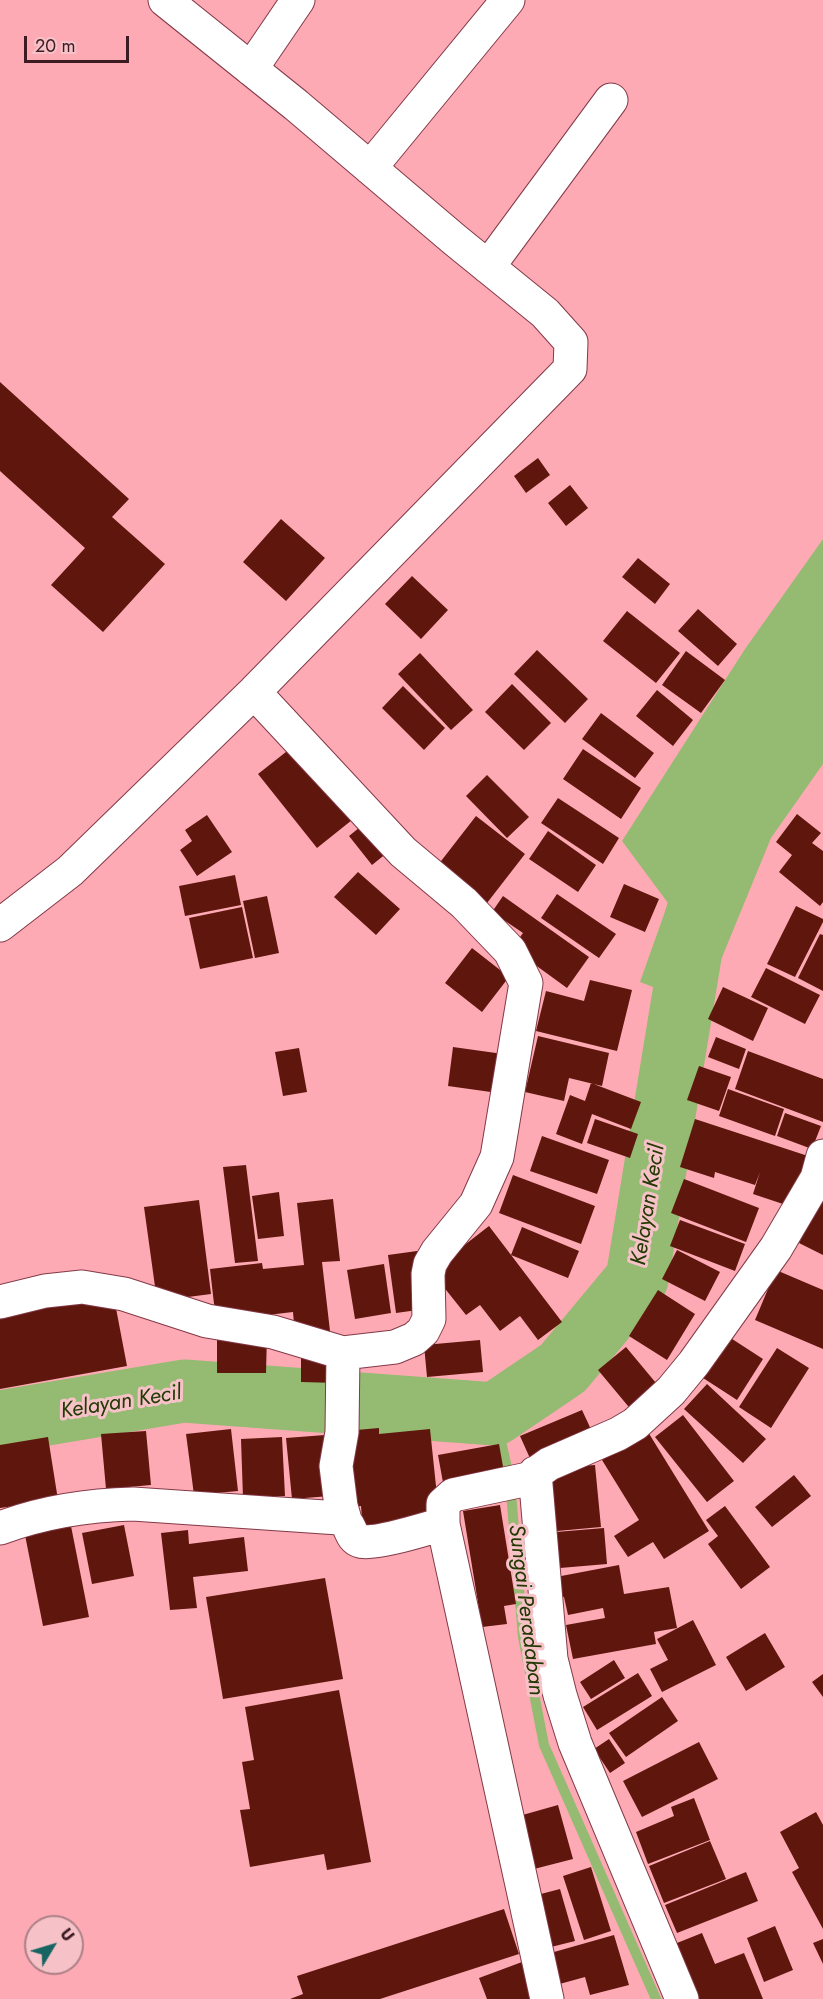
<!DOCTYPE html>
<html>
<head>
<meta charset="utf-8">
<style>
	body { margin:0 }
	#map { position:relative; width:823px; height:1999px; overflow:hidden; background:#feaab5; font-family:Jost,sans-serif }
	canvas { display:block }
	.north { position:absolute; left:24px; top:1915px; width:60px; height:60px; box-sizing:border-box; background:#f6c2c8; border:2px solid #ac8086; border-radius:50%; rotate:52deg; font-size:16px; font-weight:700; line-height:24px; text-align:center; color:#3c1c22 }
	.north::after { content:''; display:block; margin:auto; width:21px; height:27px; background:#176562; clip-path:polygon(50% 0,100% 100%,50% 72%,0 100%) }
	.scale { position:absolute; left:24px; top:36px; width:105px; height:27px; box-sizing:border-box; border:3px solid #3c1c22; border-top:0; padding-left:8px; font-size:18px; line-height:21px; white-space:nowrap; color:#3c1c22; -webkit-text-stroke:4px #f6c2c8; paint-order:stroke }
</style>
</head>
<body>
<div id="map">
<canvas width="823" height="1999"></canvas>
<div class="north">U</div>
<div class="scale">20 m</div>
</div>
<script>
const ctx = document.querySelector('canvas').getContext('2d');
ctx.lineJoin = 'round';
function paint(path, color) { ctx.fillStyle = color; ctx.fill(path, 'evenodd'); }
function trace(path, color, width, dash) { ctx.strokeStyle = color; ctx.lineWidth = width; ctx.lineCap = dash ? 'butt' : 'round'; ctx.setLineDash(dash || []); ctx.stroke(path); }
function label(font, color, halo, rows, align = 'center') {
  ctx.font = font + ' Jost,sans-serif'; ctx.lineWidth = 6; ctx.setLineDash([]); ctx.textBaseline = 'middle'; ctx.strokeStyle = halo; ctx.fillStyle = color; for (const [text, x, y, turn = 0] of rows) {
    ctx.save(); ctx.translate(x, y); ctx.rotate((+turn || 0) * Math.PI / 180); ctx.textAlign = isNaN(turn) ? turn : align; if (halo) ctx.strokeText(text, 0, 0); ctx.fillText(text, 0, 0); ctx.restore();
  }
}
paint(new Path2D(`
	M 823,539 L 823,764 L 771,838 L 702,1006 L 640,982 L 668,903 L 622,841 L 745,649 Z`), '#95ba72');
trace(new Path2D(`
	M 495,1414 L 510,1481 L 523,1637 L 544,1745 L 656,1999`), '#95ba72', 10);
trace(new Path2D(`
	M 0,1422 L 184,1391 L 495,1414 L 563,1368 L 637,1279 L 697,914`), '#95ba72', 63);
paint(new Path2D(`
	M 0,382 L 129,499 L 112,517 L 165,564 L 103,632 L 51,585 L 85,548 L 0,471 Z
	M 538,458 L 550,475 L 526,493 L 514,476 Z
	M 570,485 L 588,508 L 566,526 L 548,503 Z
	M 281,519 L 325,558 L 286,601 L 243,562 Z
	M 638,558 L 670,584 L 655,604 L 622,577 Z
	M 412,576 L 448,610 L 421,639 L 385,604 Z
	M 698,609 L 737,644 L 718,666 L 678,631 Z
	M 627,611 L 680,653 L 656,683 L 603,641 Z
	M 537,650 L 588,699 L 565,723 L 514,674 Z
	M 686,651 L 725,680 L 701,713 L 662,685 Z
	M 420,653 L 473,710 L 451,730 L 398,674 Z
	M 512,684 L 551,723 L 524,750 L 485,712 Z
	M 403,686 L 445,728 L 424,750 L 382,708 Z
	M 657,690 L 693,720 L 673,746 L 636,716 Z
	M 601,713 L 654,753 L 635,778 L 582,739 Z
	M 291,748 L 357,816 L 317,848 L 258,774 Z
	M 583,749 L 641,788 L 621,819 L 563,779 Z
	M 487,775 L 529,817 L 507,838 L 466,796 Z
	M 558,798 L 619,838 L 603,864 L 541,823 Z
	M 797,814 L 821,833 L 812,843 L 823,851 L 823,902 L 820,906 L 779,872 L 792,855 L 776,842 Z
	M 207,815 L 232,852 L 197,876 L 180,850 L 192,841 L 185,830 Z
	M 476,816 L 525,854 L 487,903 L 438,865 Z
	M 370,819 L 393,848 L 372,865 L 349,836 Z
	M 548,831 L 596,865 L 578,892 L 529,859 Z
	M 358,872 L 400,909 L 376,935 L 334,897 Z
	M 235,875 L 241,905 L 185,916 L 179,886 Z
	M 624,884 L 659,899 L 645,932 L 610,917 Z
	M 557,894 L 616,934 L 599,958 L 541,918 Z
	M 267,896 L 279,953 L 255,958 L 243,901 Z
	M 503,896 L 589,957 L 567,988 L 512,948 L 523,933 L 492,912 Z
	M 796,906 L 823,919 L 823,922 L 795,977 L 767,964 Z
	M 242,907 L 253,958 L 200,969 L 189,918 Z
	M 820,934 L 823,935 L 823,991 L 798,978 Z
	M 472,948 L 509,977 L 482,1012 L 445,983 Z
	M 766,968 L 820,995 L 805,1024 L 751,997 Z
	M 590,980 L 632,990 L 617,1051 L 536,1031 L 546,991 L 584,1001 Z
	M 723,987 L 768,1008 L 753,1041 L 708,1019 Z
	M 538,1036 L 609,1053 L 602,1086 L 569,1078 L 564,1101 L 525,1092 Z
	M 716,1037 L 746,1049 L 739,1069 L 708,1057 Z
	M 453,1047 L 503,1054 L 498,1093 L 448,1086 Z
	M 299,1048 L 307,1092 L 283,1096 L 275,1052 Z
	M 748,1051 L 823,1079 L 823,1122 L 735,1089 Z
	M 699,1066 L 731,1077 L 719,1111 L 687,1100 Z
	M 591,1083 L 641,1102 L 631,1129 L 592,1114 L 582,1144 L 556,1134 L 570,1095 L 585,1101 Z
	M 728,1089 L 784,1109 L 775,1136 L 719,1116 Z
	M 785,1113 L 821,1126 L 812,1149 L 777,1136 Z
	M 595,1119 L 638,1134 L 630,1158 L 587,1143 Z
	M 695,1119 L 808,1156 L 792,1207 L 753,1194 L 760,1172 L 755,1185 L 715,1172 L 714,1178 L 680,1167 Z
	M 542,1136 L 609,1160 L 597,1194 L 530,1171 Z
	M 246,1165 L 258,1261 L 235,1263 L 223,1167 Z
	M 513,1175 L 595,1206 L 581,1244 L 499,1213 Z
	M 684,1179 L 759,1208 L 746,1242 L 671,1213 Z
	M 279,1192 L 284,1236 L 258,1239 L 252,1196 Z
	M 333,1199 L 340,1261 L 322,1262 L 330,1331 L 295,1335 L 293,1312 L 216,1321 L 210,1269 L 262,1263 L 263,1269 L 304,1265 L 297,1203 Z
	M 199,1200 L 211,1294 L 157,1301 L 144,1207 Z
	M 821,1200 L 823,1200 L 823,1255 L 799,1243 Z
	M 680,1220 L 745,1244 L 735,1271 L 670,1246 Z
	M 489,1226 L 562,1322 L 538,1340 L 520,1316 L 500,1331 L 480,1305 L 466,1315 L 431,1271 Z
	M 522,1227 L 579,1251 L 568,1278 L 511,1255 Z
	M 677,1250 L 720,1272 L 705,1301 L 662,1279 Z
	M 417,1251 L 425,1309 L 396,1313 L 388,1255 Z
	M 384,1264 L 391,1313 L 355,1319 L 347,1270 Z
	M 776,1270 L 823,1290 L 823,1349 L 755,1320 Z
	M 658,1290 L 695,1314 L 667,1360 L 629,1336 Z
	M 96,1292 L 115,1303 L 127,1366 L 0,1389 L 0,1310 Z
	M 217,1334 L 267,1334 L 266,1373 L 217,1373 Z
	M 726,1335 L 763,1359 L 737,1400 L 700,1376 Z
	M 480,1340 L 483,1372 L 427,1377 L 424,1345 Z
	M 626,1347 L 661,1389 L 633,1412 L 598,1370 Z
	M 777,1348 L 809,1368 L 771,1428 L 739,1407 Z
	M 301,1356 L 337,1356 L 337,1383 L 301,1382 Z
	M 707,1384 L 766,1439 L 743,1463 L 684,1409 Z
	M 582,1410 L 595,1438 L 533,1465 L 520,1436 Z
	M 683,1415 L 734,1481 L 707,1502 L 655,1437 Z
	M 379,1428 L 379,1434 L 430,1429 L 440,1524 L 363,1531 L 361,1506 L 346,1508 L 345,1431 Z
	M 231,1429 L 238,1491 L 194,1495 L 186,1434 Z
	M 146,1431 L 151,1485 L 106,1489 L 101,1434 Z
	M 648,1432 L 709,1531 L 664,1559 L 653,1542 L 628,1557 L 614,1536 L 639,1520 L 602,1460 Z
	M 325,1435 L 330,1496 L 292,1499 L 286,1438 Z
	M 48,1437 L 58,1500 L 0,1508 L 0,1445 Z
	M 282,1437 L 285,1496 L 243,1498 L 241,1439 Z
	M 499,1444 L 505,1478 L 444,1488 L 438,1455 Z
	M 595,1465 L 601,1527 L 557,1531 L 551,1468 Z
	M 794,1475 L 811,1496 L 772,1527 L 755,1507 Z
	M 500,1505 L 516,1604 L 504,1606 L 507,1624 L 482,1627 L 463,1511 Z
	M 725,1506 L 770,1567 L 741,1589 L 708,1544 L 718,1536 L 706,1520 Z
	M 124,1525 L 134,1576 L 92,1584 L 82,1533 Z
	M 71,1526 L 89,1617 L 43,1626 L 25,1535 Z
	M 604,1528 L 607,1564 L 560,1568 L 556,1532 Z
	M 188,1530 L 189,1544 L 244,1537 L 248,1571 L 193,1577 L 197,1608 L 170,1610 L 161,1533 Z
	M 619,1565 L 624,1594 L 669,1587 L 677,1628 L 654,1632 L 656,1644 L 573,1659 L 566,1625 L 605,1618 L 603,1608 L 568,1615 L 564,1597 L 560,1597 L 556,1577 Z
	M 325,1578 L 343,1679 L 223,1699 L 206,1597 Z
	M 693,1620 L 716,1665 L 662,1692 L 650,1669 L 668,1660 L 657,1639 Z
	M 765,1633 L 785,1667 L 746,1691 L 726,1657 Z
	M 614,1660 L 625,1678 L 591,1699 L 580,1682 Z
	M 638,1673 L 652,1696 L 597,1730 L 583,1707 Z
	M 823,1674 L 823,1697 L 812,1682 Z
	M 339,1690 L 371,1862 L 327,1870 L 324,1854 L 250,1867 L 240,1810 L 250,1809 L 242,1762 L 254,1760 L 245,1707 Z
	M 662,1697 L 678,1721 L 626,1757 L 609,1733 Z
	M 609,1739 L 625,1763 L 610,1773 L 594,1749 Z
	M 699,1742 L 718,1779 L 642,1817 L 623,1781 Z
	M 694,1798 L 710,1840 L 648,1864 L 636,1832 L 674,1816 L 671,1807 Z
	M 558,1805 L 573,1859 L 534,1869 L 519,1816 Z
	M 816,1812 L 823,1825 L 823,1929 L 792,1872 L 799,1868 L 780,1832 Z
	M 710,1841 L 726,1879 L 664,1903 L 649,1866 Z
	M 591,1867 L 611,1931 L 584,1940 L 563,1876 Z
	M 746,1872 L 758,1901 L 677,1933 L 665,1905 Z
	M 560,1889 L 575,1941 L 551,1947 L 537,1895 Z
	M 504,1909 L 519,1954 L 380,1999 L 290,1999 L 303,1994 L 297,1976 Z
	M 775,1926 L 793,1970 L 764,1982 L 747,1938 Z
	M 702,1933 L 715,1964 L 744,1953 L 763,1999 L 688,1999 L 667,1947 Z
	M 614,1935 L 629,1985 L 590,1995 L 585,1977 L 556,1985 L 547,1954 Z
	M 823,1939 L 823,1964 L 813,1943 Z
	M 522,1962 L 536,1999 L 487,1999 L 479,1978 Z`), '#5f160d');
const minor = new Path2D(`
	M 251,69 L 298,0
	M 370,168 L 508,0
	M 488,267 L 611,100
	M 0,925 L 70,871 L 254,692 L 570,369 L 571,342 L 545,313 L 455,240 L 296,105 L 165,0
	M 0,1302 L 45,1291 L 82,1287 L 124,1294 L 207,1321 L 273,1332 L 343,1353 L 395,1347 L 414,1339 L 423,1331 L 429,1319 L 428,1274 L 430,1264 L 437,1252 L 476,1204 L 497,1157 L 526,983 L 510,951 L 464,903 L 403,852 L 254,692
	M 343,1353 L 342,1432 L 336,1466 L 341,1506 L 345,1520
	M 535,1473 L 551,1659 L 560,1695 L 575,1743 L 682,1999
	M 443,1524 L 547,1999
	M 0,1528 C 43,1512 87,1505 133,1504 L 339,1518 C 353,1523 348,1537 360,1541 C 372,1546 428,1528 443,1524 L 443,1504 L 453,1495 L 528,1479 L 549,1464 L 618,1434 L 635,1424 L 671,1391 L 694,1363 L 776,1248 L 817,1178 L 823,1156`);
trace(minor, '#823a47', 35);
trace(minor, '#fff', 33);
label('italic 22px', '#223903', '#f6c2c8', [
	["Kelayan Kecil",649,1205,-81],
	["Kelayan Kecil",121,1403,-9],
	["Sungai Peradaban",525,1610,83]
]);
</script>
</body>
</html>
